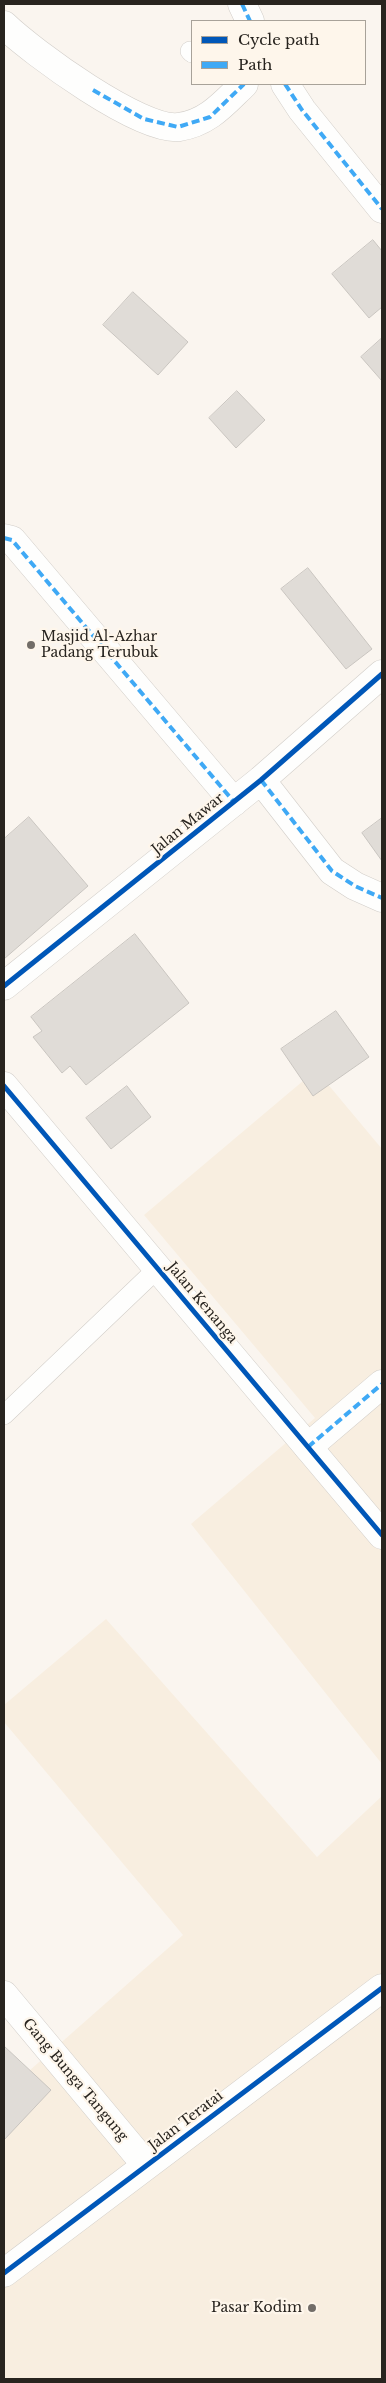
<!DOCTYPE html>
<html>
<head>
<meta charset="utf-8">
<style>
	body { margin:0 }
	#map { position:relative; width:386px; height:2383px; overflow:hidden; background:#faf5ef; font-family:"Libre Baskerville",serif }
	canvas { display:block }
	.frame { position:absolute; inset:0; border:5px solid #28241f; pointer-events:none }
	.legend { position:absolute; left:191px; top:20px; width:175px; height:65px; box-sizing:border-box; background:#fef6eb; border:1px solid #a8a299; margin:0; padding:6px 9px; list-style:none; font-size:15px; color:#28241f }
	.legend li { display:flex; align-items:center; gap:10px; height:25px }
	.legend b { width:25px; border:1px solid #a8a299 }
</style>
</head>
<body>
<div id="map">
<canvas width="386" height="2383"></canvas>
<div class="frame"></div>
<ul class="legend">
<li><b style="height:6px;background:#0057b8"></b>Cycle path</li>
<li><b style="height:6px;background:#3fa9f5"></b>Path</li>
</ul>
</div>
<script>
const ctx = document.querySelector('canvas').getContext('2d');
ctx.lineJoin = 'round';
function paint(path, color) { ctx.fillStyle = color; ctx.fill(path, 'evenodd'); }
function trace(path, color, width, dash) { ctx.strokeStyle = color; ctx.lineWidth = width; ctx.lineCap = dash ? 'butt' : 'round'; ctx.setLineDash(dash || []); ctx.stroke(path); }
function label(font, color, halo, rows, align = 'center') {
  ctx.font = font + ' "Libre Baskerville",serif'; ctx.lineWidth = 4.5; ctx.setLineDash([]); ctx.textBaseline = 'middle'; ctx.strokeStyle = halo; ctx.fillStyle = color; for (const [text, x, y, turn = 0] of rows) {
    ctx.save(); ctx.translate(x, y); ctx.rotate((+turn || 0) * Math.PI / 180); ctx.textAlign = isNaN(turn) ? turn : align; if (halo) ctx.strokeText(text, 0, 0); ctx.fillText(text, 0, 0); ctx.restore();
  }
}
paint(new Path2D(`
	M 316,1070 L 382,1149 L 382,1764 L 191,1524 L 315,1418 L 144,1215 Z
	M 106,1619 L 317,1857 L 382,1796 L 382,2379 L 4,2379 L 4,2093 L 183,1935 L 4,1722 L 4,1705 Z`), '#f8eee0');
const building = new Path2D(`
	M 373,240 L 382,251 L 382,307 L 369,318 L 332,274 Z
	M 133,292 L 188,342 L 158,375 L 103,325 Z
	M 382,338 L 382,381 L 361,357 Z
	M 237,391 L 265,420 L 236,448 L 209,418 Z
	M 308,568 L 372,649 L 346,669 L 281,589 Z
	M 29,817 L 88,886 L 4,959 L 4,839 Z
	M 382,818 L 382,861 L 362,833 Z
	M 135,934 L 189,1003 L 86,1085 L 70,1066 L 62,1073 L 33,1037 L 42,1031 L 31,1017 Z
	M 336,1011 L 369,1057 L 313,1096 L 281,1049 Z
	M 127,1086 L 151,1117 L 111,1149 L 86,1118 Z
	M 4,2046 L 51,2090 L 4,2140 Z`);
paint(building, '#e0dcd7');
trace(building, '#c9c5c0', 1);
const lane = new Path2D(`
	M 190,51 L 192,53
	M 4,1415 L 158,1268`);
const street = new Path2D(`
	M 242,4 L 250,21
	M 4,25 C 32,52 141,132 179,127 C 208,123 224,103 244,84
	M 285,84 L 302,110 L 382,209
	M 4,538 L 12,540 L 234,802
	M 261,780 L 332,871 L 355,886 L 382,898
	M 4,986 L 261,780 L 382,674
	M 308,1447 L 382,1384
	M 4,1995 L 146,2165`);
const secondary = new Path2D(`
	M 4,1086 L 382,1535
	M 4,2273 L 382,1988`);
trace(lane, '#d1cdc8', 20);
trace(street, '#d1cdc8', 29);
trace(secondary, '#d1cdc8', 29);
trace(lane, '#fefefd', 19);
trace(street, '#fefefd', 28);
trace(secondary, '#fefefd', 28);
trace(new Path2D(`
	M 242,4 L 250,21
	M 285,84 L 302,110 L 382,209
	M 93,90 L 144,119 L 178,127 L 210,117 L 244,84
	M 4,538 L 12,540 L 234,802
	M 261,780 L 332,871 L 355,886 L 382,898
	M 308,1447 L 382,1384`), '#3fa9f5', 4, [8, 4]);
trace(new Path2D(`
	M 4,986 L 261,780 L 382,674
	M 4,1086 L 382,1535
	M 4,2273 L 382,1988`), '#0057b8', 5);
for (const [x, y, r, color] of [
	[31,645,5,"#726d68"],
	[312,2308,5,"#726d68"]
]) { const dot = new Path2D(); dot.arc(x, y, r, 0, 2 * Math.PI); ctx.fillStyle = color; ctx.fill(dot); trace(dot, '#fef6eb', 2); }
label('14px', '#28241f', '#fef6eb', [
	["Masjid Al-Azhar",41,637],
	["Padang Terubuk",41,653],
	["Pasar Kodim",302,2308,"right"]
], 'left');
label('14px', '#28241f', '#fef6eb', [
	["Jalan Mawar",188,824,-39],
	["Jalan Kenanga",202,1303,50],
	["Gang Bunga Tangung",75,2080,50],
	["Jalan Teratai",186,2121,-37]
]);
</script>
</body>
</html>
